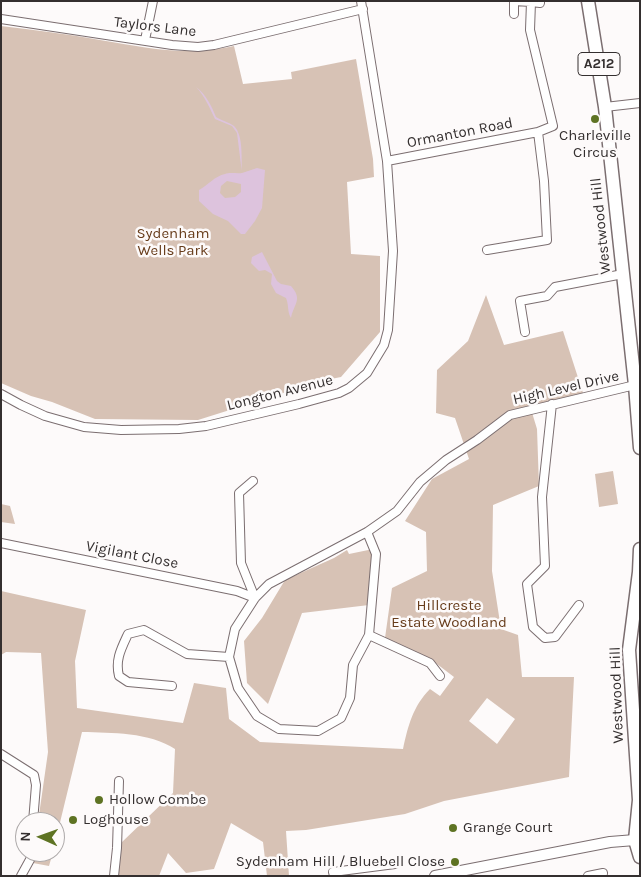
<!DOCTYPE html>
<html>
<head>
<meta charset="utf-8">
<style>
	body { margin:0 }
	#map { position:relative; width:641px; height:877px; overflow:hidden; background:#fdfafa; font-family:Karla,sans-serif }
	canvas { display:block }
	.frame { position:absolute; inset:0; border:2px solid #342f2f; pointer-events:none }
	.north { position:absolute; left:15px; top:812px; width:50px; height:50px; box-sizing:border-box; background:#fdfafa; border:1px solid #ada9a9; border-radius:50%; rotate:272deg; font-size:14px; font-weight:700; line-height:20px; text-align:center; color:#342f2f }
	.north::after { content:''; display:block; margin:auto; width:18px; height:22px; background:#5e7323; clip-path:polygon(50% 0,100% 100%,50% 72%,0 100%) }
</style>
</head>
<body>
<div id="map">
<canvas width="641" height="877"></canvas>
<div class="frame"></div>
<div class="north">N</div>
</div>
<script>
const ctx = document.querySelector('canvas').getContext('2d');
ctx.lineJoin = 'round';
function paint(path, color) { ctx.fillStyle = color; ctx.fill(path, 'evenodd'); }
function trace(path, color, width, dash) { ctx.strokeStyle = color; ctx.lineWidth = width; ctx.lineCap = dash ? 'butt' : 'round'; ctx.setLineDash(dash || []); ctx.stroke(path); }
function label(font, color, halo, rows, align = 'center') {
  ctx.font = font + ' Karla,sans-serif'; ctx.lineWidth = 5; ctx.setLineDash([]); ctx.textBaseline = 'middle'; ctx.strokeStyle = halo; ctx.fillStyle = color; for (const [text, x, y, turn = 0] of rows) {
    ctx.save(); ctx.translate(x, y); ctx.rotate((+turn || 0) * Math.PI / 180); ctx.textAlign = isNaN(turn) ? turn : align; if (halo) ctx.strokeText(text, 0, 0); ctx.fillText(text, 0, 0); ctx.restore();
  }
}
paint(new Path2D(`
	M 1,26 C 34,30 67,34 100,40 C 149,48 184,57 234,46 L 243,84 L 292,79 L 291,72 L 356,59 L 373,159 L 374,177 L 347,182 L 351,254 L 380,256 L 380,332 L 341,377 L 331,379 L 320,385 L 290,391 L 198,420 L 95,419 L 52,402 L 31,396 L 1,383 Z
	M 486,295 L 504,345 L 563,331 L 583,393 L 530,406 L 537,429 L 539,486 L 493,505 L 492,571 L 501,629 L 518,635 L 522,677 L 574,677 L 569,777 L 444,801 L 405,814 L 306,830 L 286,831 L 289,876 L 267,876 L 263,842 L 231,823 L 214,869 L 186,873 L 168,853 L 159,876 L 115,876 L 122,842 L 173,793 L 175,749 C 149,732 112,733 82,732 L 55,843 L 55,822 L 38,822 L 48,752 L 41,653 L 6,652 L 1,655 L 1,591 L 86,610 L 75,661 L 77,708 L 183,723 L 194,683 L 226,688 L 229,719 L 260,742 L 403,749 C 408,726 413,706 430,689 L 440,696 L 454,677 L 433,661 L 385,638 L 392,588 L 427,571 L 426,532 L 405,521 L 432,479 L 469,459 L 455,418 L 436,413 L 437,370 L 468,341 ZM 487,698 L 515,719 L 497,744 L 469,721 Z
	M 613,471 L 618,504 L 599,507 L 595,474 Z
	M 1,504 L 10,506 L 15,524 L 1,522 Z
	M 378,548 L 369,605 L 302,613 L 268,704 L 247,683 L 244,641 L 262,618 L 285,580 L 334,558 L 347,550 L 349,554 Z
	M 34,852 L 53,852 L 49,866 L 33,863 Z`), '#d7c2b5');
paint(new Path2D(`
	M 196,87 C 206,94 212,107 216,117 C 222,121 229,122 234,126 C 244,136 241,160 242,173 L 257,168 L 265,170 L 262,208 L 255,221 L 245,234 L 241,234 L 228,221 L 213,214 L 199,201 L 199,190 C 208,185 215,176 225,174 C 230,172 237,174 242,173 L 237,133 L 232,126 L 215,119 C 210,109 205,96 196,87 ZM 227,181 L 241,184 L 241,192 L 235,197 L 225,198 L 220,193 L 221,186 Z
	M 262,252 L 277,281 L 281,284 L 291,286 C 303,300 294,303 291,318 C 287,311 289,305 286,298 L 276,293 L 271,284 L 272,274 L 265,270 L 259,271 L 251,263 L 252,257 Z`), '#ddc3dd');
const minor = new Path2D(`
	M 514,1 L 531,2 L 530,30 L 553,126 L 538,132
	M 531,2 L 540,3 L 540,1
	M 514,14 L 514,1
	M 1,19 L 172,45 L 198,47 L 214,45 L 363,9
	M 145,40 L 153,1
	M 605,107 L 640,103
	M 387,161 L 538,132 L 544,181 L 547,240 L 487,250
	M 525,332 L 520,301 L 547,296 L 555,287 L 623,274
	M 1,394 L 21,405 L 45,416 L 84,427 L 121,430 L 179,429 L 206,426 L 299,404 L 339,393 L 349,388 L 367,373 L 384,345 L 388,330 L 393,251 L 387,161 L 361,1
	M 552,404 L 542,497 L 545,566 L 527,584 L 533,627 L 545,638 L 555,637 L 579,605
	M 253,481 L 239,493 L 241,563 L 255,598
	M 367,532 L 376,554 L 369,635 L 353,665 L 350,698 L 341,718 L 318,731 L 279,729 L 257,716 L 238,688 L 229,657 L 235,629 L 255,598 L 269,584 L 367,532 L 397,511 L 420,482 L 446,460 L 477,440 L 510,415 L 635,385
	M 1,543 L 237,591 L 255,598
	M 369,635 L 430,663 L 440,676
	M 172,686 L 128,682 L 119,676 C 115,660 121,649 128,634 L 144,630 L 187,654 L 229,657
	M 1,754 L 34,775 L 36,785 L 33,822
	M 21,876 L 32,856 L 32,852
	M 114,876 L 117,848 L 119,781
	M 334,876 L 333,872 L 395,864
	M 588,876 L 603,873`);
const tertiary = new Path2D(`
	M 435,876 L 610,842 L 635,840`);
const primary = new Path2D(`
	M 588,1 L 605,107 L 635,385 L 640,448
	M 640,549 L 639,572 L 629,650 L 639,800 L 635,840 L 640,857`);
trace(minor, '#7b6e70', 10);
trace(tertiary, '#7b6e70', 12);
trace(primary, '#7b6e70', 15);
trace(minor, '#fff', 8);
trace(tertiary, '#fff', 10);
trace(primary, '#fff', 12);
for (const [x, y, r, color] of [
	[595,119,5,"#5e7323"],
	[99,800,5,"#5e7323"],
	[73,820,5,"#5e7323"],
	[453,828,5,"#5e7323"],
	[455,862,5,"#5e7323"]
]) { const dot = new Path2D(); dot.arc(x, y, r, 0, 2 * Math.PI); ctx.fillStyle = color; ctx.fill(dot); trace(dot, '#fdfafa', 2); }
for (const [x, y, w] of [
	[599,64,42]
]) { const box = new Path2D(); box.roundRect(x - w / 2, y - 11.5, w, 23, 4); ctx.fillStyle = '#fdfafa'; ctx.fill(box); trace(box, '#342f2f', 1); }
label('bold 14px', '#342f2f', null, [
	["A212",599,64]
]);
label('15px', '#342f2f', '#fdfafa', [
	["Taylors Lane",155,27,7],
	["Ormanton Road",460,133,-11],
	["Westwood Hill",601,226,-96],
	["High Level Drive",566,388,-13],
	["Longton Avenue",280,393,-14],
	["Vigilant Close",132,555,11],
	["Westwood Hill",617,695,-92]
]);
label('15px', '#342f2f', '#fdfafa', [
	["Charleville",595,136,"center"],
	["Circus",595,153,"center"],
	["Hollow Combe",109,800],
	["Loghouse",83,820],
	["Grange Court",463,828],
	["Sydenham Hill / Bluebell Close",445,862,"right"]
], 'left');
label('15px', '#673c1b', '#fdfafa', [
	["Sydenham",173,234],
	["Wells Park",173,251],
	["Hillcreste",449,606],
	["Estate Woodland",449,623]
]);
</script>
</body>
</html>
